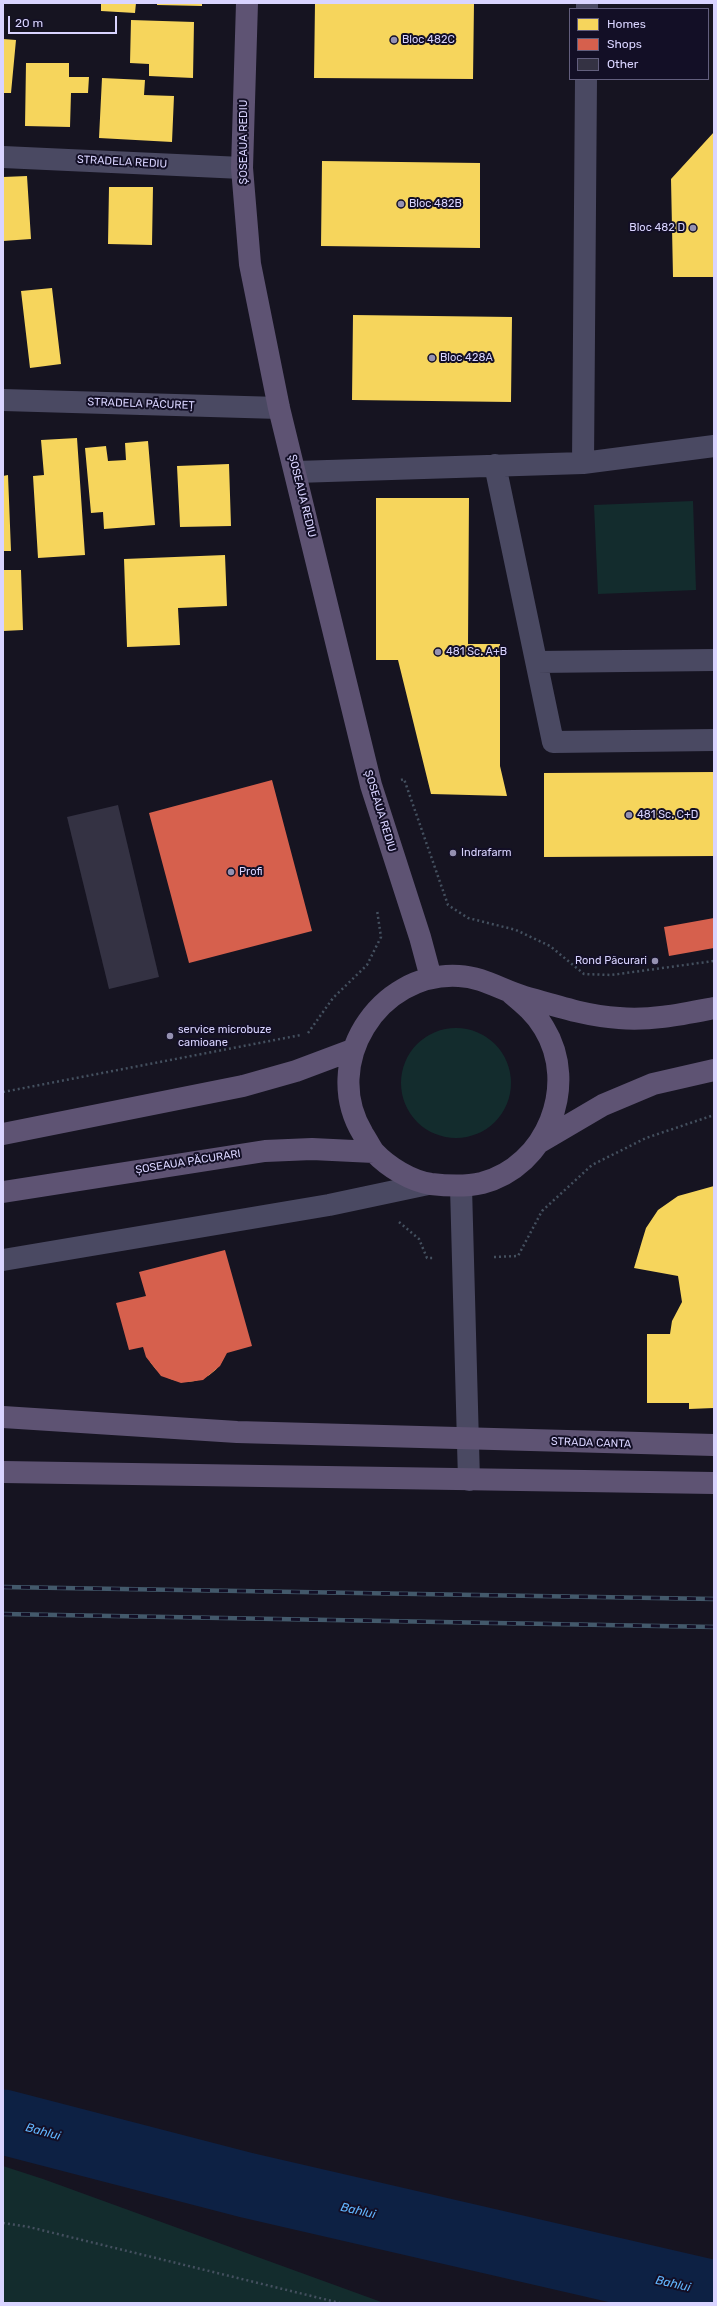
<!DOCTYPE html>
<html>
<head>
<meta charset="utf-8">
<style>
	body { margin:0 }
	#map { position:relative; width:717px; height:2306px; overflow:hidden; background:#161421; font-family:Rubik,sans-serif }
	canvas { display:block }
	.frame { position:absolute; inset:0; border:4px solid #d9d4ff; pointer-events:none }
	.legend { position:absolute; left:569px; top:8px; width:140px; height:72px; box-sizing:border-box; background:#130f26; border:1px solid #625e7d; margin:0; padding:5px 7px; list-style:none; font-size:12px; color:#d9d4ff }
	.legend li { display:flex; align-items:center; gap:8px; height:20px }
	.legend b { width:20px; border:1px solid #625e7d }
	.scale { position:absolute; left:8px; top:16px; width:109px; height:18px; box-sizing:border-box; border:2px solid #d9d4ff; border-top:0; padding-left:5px; font-size:12px; line-height:14px; white-space:nowrap; color:#d9d4ff; -webkit-text-stroke:3px #130f26; paint-order:stroke }
</style>
</head>
<body>
<div id="map">
<canvas width="717" height="2306"></canvas>
<div class="frame"></div>
<ul class="legend">
<li><b style="height:11px;background:#f6d55c"></b>Homes</li>
<li><b style="height:11px;background:#d6604d"></b>Shops</li>
<li><b style="height:11px;background:#343243"></b>Other</li>
</ul>
<div class="scale">20 m</div>
</div>
<script>
const ctx = document.querySelector('canvas').getContext('2d');
ctx.lineJoin = 'round';
function paint(path, color) { ctx.fillStyle = color; ctx.fill(path, 'evenodd'); }
function trace(path, color, width, dash) { ctx.strokeStyle = color; ctx.lineWidth = width; ctx.lineCap = dash ? 'butt' : 'round'; ctx.setLineDash(dash || []); ctx.stroke(path); }
function label(font, color, halo, rows, align = 'center') {
  ctx.font = font + ' Rubik,sans-serif'; ctx.lineWidth = 4; ctx.setLineDash([]); ctx.textBaseline = 'middle'; ctx.strokeStyle = halo; ctx.fillStyle = color; for (const [text, x, y, turn = 0] of rows) {
    ctx.save(); ctx.translate(x, y); ctx.rotate((+turn || 0) * Math.PI / 180); ctx.textAlign = isNaN(turn) ? turn : align; if (halo) ctx.strokeText(text, 0, 0); ctx.fillText(text, 0, 0); ctx.restore();
  }
}
paint(new Path2D(`
	M 693,501 L 696,590 L 598,594 L 594,505 Z
	M401 1083a55 55 0 1 1 110 0a55 55 0 1 1-110 0Z
	M 3,2166 L 43,2179 L 384,2303 L 3,2303 Z`), '#132c2d');
paint(new Path2D(`
	M 101,3 L 136,3 L 135,13 L 101,11 Z
	M 157,3 L 202,3 L 202,6 L 157,5 Z
	M 315,3 L 474,3 L 473,79 L 314,78 Z
	M 131,20 L 194,22 L 193,78 L 149,76 L 149,64 L 130,63 Z
	M 3,39 L 16,40 L 11,93 L 3,93 Z
	M 26,63 L 69,63 L 69,77 L 89,77 L 88,93 L 71,93 L 70,127 L 25,126 Z
	M 102,78 L 145,80 L 144,95 L 174,96 L 172,142 L 99,138 Z
	M 714,132 L 714,277 L 673,277 L 671,179 Z
	M 322,161 L 480,163 L 480,248 L 321,246 Z
	M 27,176 L 31,239 L 3,241 L 3,177 Z
	M 109,187 L 153,187 L 152,245 L 108,244 Z
	M 52,288 L 61,364 L 30,368 L 21,291 Z
	M 353,315 L 512,317 L 511,402 L 352,400 Z
	M 77,438 L 85,555 L 38,558 L 33,476 L 44,475 L 41,440 Z
	M 148,441 L 155,525 L 104,529 L 103,512 L 91,513 L 85,448 L 106,446 L 108,461 L 126,460 L 125,443 Z
	M 229,464 L 231,526 L 180,527 L 177,466 Z
	M 8,475 L 11,551 L 3,551 L 3,476 Z
	M 376,498 L 469,498 L 468,644 L 500,644 L 500,766 L 507,796 L 431,794 L 398,660 L 376,660 Z
	M 225,555 L 227,606 L 178,608 L 180,645 L 127,647 L 124,559 Z
	M 3,570 L 21,570 L 23,630 L 3,631 Z
	M 714,772 L 714,856 L 544,857 L 544,773 Z
	M 714,1186 L 714,1408 L 689,1409 L 689,1403 L 647,1403 L 647,1334 L 670,1334 L 672,1321 L 682,1302 L 678,1276 L 634,1268 L 642,1241 L 646,1228 L 658,1210 L 678,1196 Z
	M144 1340a42 42 0 1 1 84 0a42 42 0 1 1-84 0Z`), '#f6d55c');
paint(new Path2D(`
	M 272,780 L 312,931 L 189,963 L 149,813 Z
	M 714,918 L 714,948 L 669,956 L 664,927 Z
	M 225,1250 L 252,1346 L 227,1353 L 220,1366 L 203,1380 L 181,1383 L 161,1376 L 146,1357 L 143,1347 L 129,1350 L 116,1303 L 146,1296 L 139,1272 Z`), '#d6604d');
trace(new Path2D(`
	M 3,2122 L 246,2185 L 714,2293`), '#0d2144', 65);
paint(new Path2D(`
	M 118,805 L 159,977 L 109,989 L 67,817 Z`), '#343243');
trace(new Path2D(`
	M 401,780 L 404,779 L 448,905 L 468,918 L 516,930 L 550,946 L 584,974 L 611,975 L 714,961
	M 308,1033 L 333,998 L 367,965 L 381,937 L 377,910
	M 3,1092 L 301,1035
	M 399,1222 L 419,1239 L 427,1258 L 433,1258
	M 494,1257 L 518,1256 L 542,1211 L 592,1165 L 646,1138 L 714,1115
	M 3,2223 L 29,2227 L 340,2303`), '#44505f', 2.5, [2, 3]);
trace(new Path2D(`
	M 587,9 L 587,3
	M 3,157 L 242,168
	M 3,400 L 279,408
	M 583,463 L 714,446
	M 495,465 L 553,742 L 714,740
	M 296,472 L 583,463 L 586,79
	M 537,662 L 714,660
	M 461,1187 L 469,1480
	M 3,1260 L 329,1205 L 428,1184`), '#4a4962', 22);
trace(new Path2D(`
	M 247,3 L 242,168 L 250,264 L 279,408 L 371,785 L 420,937 L 431,978
	M 512,994 C 524,1004 536,1014 544,1028 C 579,1085 547,1166 482,1183 C 465,1187 448,1186 431,1184 C 411,1181 388,1167 374,1152 C 370,1147 367,1140 363,1134 C 320,1064 378,971 459,976 C 483,977 503,991 525,997 C 556,1006 587,1016 619,1018 C 650,1021 683,1014 714,1008
	M 3,1134 L 243,1086 L 296,1071 L 352,1050
	M 540,1142 L 603,1105 L 653,1084 L 714,1070
	M 3,1192 L 265,1151 L 312,1149 L 374,1152
	M 3,1417 L 237,1432 L 714,1445
	M 3,1472 L 714,1483`), '#5e5373', 22);
const rail = new Path2D(`
	M 3,1587 L 714,1599
	M 3,1614 L 714,1627`);
trace(rail, '#43596b', 4.5);
trace(rail, '#130f26', 3, [9]);
for (const [x, y, r, color] of [
	[394,40,4,"#9591b1"],
	[401,204,4,"#9591b1"],
	[693,228,4,"#9591b1"],
	[432,358,4,"#9591b1"],
	[438,652,4,"#9591b1"],
	[629,815,4,"#9591b1"],
	[453,853,4,"#9591b1"],
	[231,872,4,"#9591b1"],
	[655,961,4,"#9591b1"],
	[170,1036,4,"#9591b1"]
]) { const dot = new Path2D(); dot.arc(x, y, r, 0, 2 * Math.PI); ctx.fillStyle = color; ctx.fill(dot); trace(dot, '#130f26', 1.5); }
label('11px', '#d9d4ff', '#130f26', [
	["Bloc 482C",402,40],
	["Bloc 482B",409,204],
	["Bloc 482 D",685,228,"right"],
	["Bloc 428A",440,358],
	["481 Sc. A+B",446,652],
	["481 Sc. C+D",637,815],
	["Indrafarm",461,853],
	["Profi",239,872],
	["Rond Păcurari",647,961,"right"],
	["service microbuze",178,1030],
	["camioane",178,1043]
], 'left');
label('11px', '#d9d4ff', '#130f26', [
	["ȘOSEAUA REDIU",244,142,-90],
	["STRADELA REDIU",122,162,3],
	["STRADELA PĂCUREȚ",141,404,2],
	["ȘOSEAUA REDIU",302,496,76],
	["ȘOSEAUA REDIU",380,811,73],
	["ȘOSEAUA PĂCURARI",188,1162,-9],
	["STRADA CANTA",591,1443,2]
]);
label('italic 12px', '#62b6ff', '#130f26', [
	["Bahlui",43,2132,15],
	["Bahlui",358,2211,13],
	["Bahlui",673,2284,13]
]);
</script>
</body>
</html>
